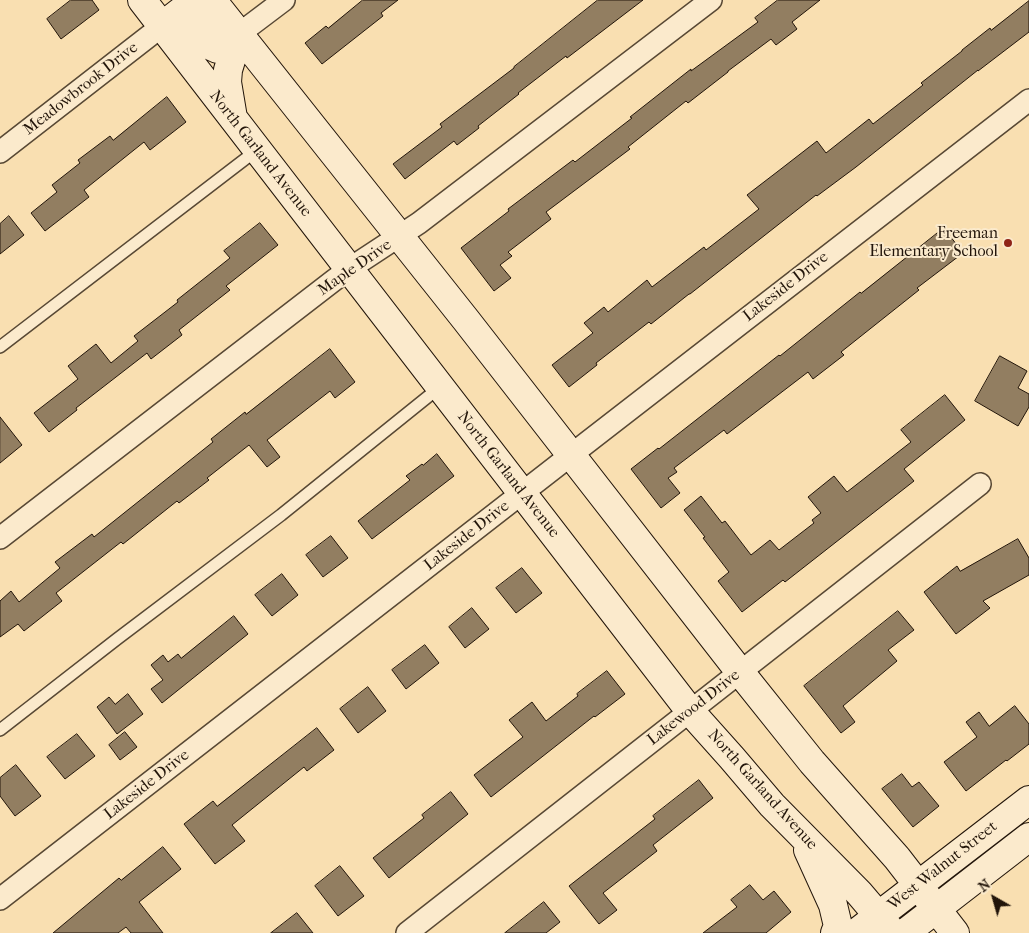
<!DOCTYPE html>
<html>
<head>
<meta charset="utf-8">
<style>
	body { margin:0 }
	#map { position:relative; width:1029px; height:933px; overflow:hidden; background:#f9dfb1; font-family:"IM FELL French Canon",serif }
	canvas { display:block }
	.north { position:absolute; left:969px; top:873px; width:50px; height:50px; -webkit-text-stroke:4px #fbeacc; paint-order:stroke; rotate:322deg; font-size:14px; font-weight:700; line-height:20px; text-align:center; color:#22150a }
	.north::after { content:''; display:block; margin:auto; width:18px; height:22px; background:#22150a; clip-path:polygon(50% 0,100% 100%,50% 72%,0 100%) }
</style>
</head>
<body>
<div id="map">
<canvas width="1029" height="933"></canvas>
<div class="north">N</div>
</div>
<script>
const ctx = document.querySelector('canvas').getContext('2d');
ctx.lineJoin = 'round';
function paint(path, color) { ctx.fillStyle = color; ctx.fill(path, 'evenodd'); }
function trace(path, color, width, dash) { ctx.strokeStyle = color; ctx.lineWidth = width; ctx.lineCap = dash ? 'butt' : 'round'; ctx.setLineDash(dash || []); ctx.stroke(path); }
function label(font, color, halo, rows, align = 'center') {
  ctx.font = font + ' "IM FELL French Canon",serif'; ctx.lineWidth = 4; ctx.setLineDash([]); ctx.textBaseline = 'middle'; ctx.strokeStyle = halo; ctx.fillStyle = color; for (const [text, x, y, turn = 0] of rows) {
    ctx.save(); ctx.translate(x, y); ctx.rotate((+turn || 0) * Math.PI / 180); ctx.textAlign = isNaN(turn) ? turn : align; if (halo) ctx.strokeText(text, 0, 0); ctx.fillText(text, 0, 0); ctx.restore();
  }
}
const building = new Path2D(`
	M 71,0 L 92,0 L 99,10 L 61,39 L 47,19 Z
	M 363,0 L 398,0 L 381,13 L 383,16 L 322,64 L 305,43 L 326,26 L 328,28 Z
	M 598,0 L 643,0 L 567,58 L 566,56 L 518,93 L 519,94 L 478,126 L 479,128 L 457,145 L 454,141 L 405,179 L 393,164 L 442,127 L 440,124 L 514,68 L 514,67 Z
	M 778,0 L 820,0 L 792,22 L 797,29 L 776,45 L 771,39 L 728,71 L 728,72 L 688,103 L 686,101 L 628,147 L 630,149 L 546,212 L 551,219 L 508,252 L 512,256 L 500,265 L 511,278 L 494,291 L 461,248 L 509,211 L 508,209 L 573,160 L 575,162 L 632,118 L 630,117 L 691,69 L 691,71 L 758,22 L 755,18 Z
	M 1029,1 L 1029,32 L 978,71 L 978,70 L 856,167 L 817,196 L 816,195 L 690,294 L 689,294 L 651,324 L 649,322 L 596,363 L 597,365 L 569,387 L 552,365 L 593,333 L 584,323 L 604,307 L 608,312 L 647,280 L 652,287 L 704,247 L 706,250 L 759,209 L 747,195 L 777,172 L 817,141 L 826,153 L 869,119 L 873,124 L 923,85 L 921,83 L 962,51 L 962,50 L 990,28 L 991,30 Z
	M 167,97 L 186,122 L 150,150 L 144,142 L 84,190 L 89,197 L 45,231 L 31,213 L 57,192 L 52,185 L 80,163 L 78,160 L 110,136 L 113,140 Z
	M 9,216 L 24,235 L 0,254 L 0,224 Z
	M 260,223 L 278,245 L 226,286 L 230,290 L 179,330 L 182,335 L 151,359 L 147,353 L 76,408 L 77,410 L 49,432 L 34,413 L 78,379 L 68,366 L 96,344 L 111,363 L 138,341 L 134,336 L 178,302 L 177,300 L 230,258 L 224,251 Z
	M 944,228 L 963,253 L 917,288 L 919,290 L 841,352 L 844,355 L 813,379 L 808,372 L 727,434 L 724,430 L 674,468 L 677,472 L 668,478 L 680,493 L 661,508 L 631,469 L 658,448 L 659,449 L 779,355 L 780,356 L 860,292 L 861,293 Z
	M 330,349 L 355,382 L 335,398 L 330,391 L 267,440 L 280,457 L 267,467 L 249,445 L 207,478 L 209,480 L 179,503 L 177,501 L 123,544 L 121,542 L 56,593 L 62,601 L 24,631 L 18,624 L 0,637 L 0,601 L 11,591 L 19,602 L 60,568 L 55,562 L 92,534 L 94,537 L 213,442 L 211,439 L 245,412 L 246,414 Z
	M 1000,356 L 1027,371 L 1018,388 L 1029,394 L 1029,407 L 1018,426 L 975,401 Z
	M 945,395 L 965,420 L 904,469 L 914,481 L 785,582 L 783,580 L 742,612 L 718,581 L 729,572 L 703,538 L 705,537 L 684,510 L 701,496 L 722,523 L 725,521 L 751,555 L 770,540 L 779,550 L 814,523 L 812,520 L 821,513 L 808,497 L 834,476 L 847,492 L 911,442 L 901,430 Z
	M 0,417 L 22,445 L 0,463 Z
	M 437,454 L 454,476 L 372,539 L 358,521 L 410,480 L 406,476 L 422,464 L 423,465 Z
	M 331,536 L 348,558 L 323,577 L 306,555 Z
	M 1018,539 L 1029,558 L 1029,575 L 983,601 L 990,608 L 956,634 L 924,592 L 957,566 L 960,571 Z
	M 522,568 L 542,593 L 516,613 L 496,588 Z
	M 282,574 L 298,595 L 272,616 L 255,595 Z
	M 472,608 L 489,629 L 465,648 L 449,627 Z
	M 898,611 L 914,630 L 888,650 L 897,661 L 843,706 L 855,722 L 841,733 L 804,686 Z
	M 234,616 L 248,634 L 162,703 L 151,689 L 163,680 L 151,665 L 163,655 L 168,662 L 178,654 L 181,658 Z
	M 425,645 L 439,663 L 406,689 L 392,670 Z
	M 607,671 L 625,694 L 595,717 L 594,716 L 491,797 L 474,775 L 523,737 L 509,720 L 532,702 L 546,721 L 578,696 L 577,694 Z
	M 368,687 L 386,711 L 358,733 L 340,709 Z
	M 128,694 L 143,714 L 117,734 L 97,707 L 109,697 L 115,704 Z
	M 1015,706 L 1029,724 L 1029,744 L 1007,761 L 1006,760 L 966,791 L 944,762 L 977,737 L 966,722 L 979,712 L 989,726 Z
	M 317,728 L 334,750 L 307,771 L 304,767 L 232,825 L 245,841 L 215,864 L 184,824 L 213,801 L 217,806 Z
	M 125,732 L 137,747 L 120,760 L 109,745 Z
	M 77,734 L 95,756 L 65,779 L 47,757 Z
	M 16,765 L 41,796 L 15,816 L 0,796 L 0,778 Z
	M 902,774 L 912,787 L 919,782 L 939,806 L 913,827 L 882,789 Z
	M 699,780 L 713,798 L 653,845 L 657,851 L 603,893 L 617,910 L 599,924 L 569,886 L 655,819 L 653,816 Z
	M 451,792 L 468,814 L 389,878 L 373,858 L 424,818 L 422,815 Z
	M 163,847 L 181,869 L 139,902 L 163,933 L 131,933 L 126,927 L 118,933 L 53,933 L 119,878 L 121,880 Z
	M 340,866 L 364,896 L 338,916 L 315,886 Z
	M 750,885 L 763,900 L 774,891 L 791,912 L 766,933 L 703,933 L 737,907 L 731,900 Z
	M 544,902 L 560,922 L 546,933 L 505,933 Z
	M 297,913 L 313,933 L 271,933 Z`);
paint(building, '#927e61');
trace(building, '#22150a', 1);
const service = new Path2D(`
	M 0,347 L 257,150
	M 0,730 L 117,639 L 281,515 L 440,387`);
const minor = new Path2D(`
	M 239,34 L 284,0
	M 0,152 L 162,26
	M 0,538 L 333,281 L 349,269 L 419,223 L 711,0
	M 0,899 L 589,441 L 1029,100
	M 407,933 L 980,484`);
const secondary = new Path2D(`
	M 142,0 L 690,711 L 732,758 L 772,805 L 859,893 L 893,933
	M 212,0 L 466,320 L 740,672 L 812,762 L 897,858 L 955,933
	M 162,26 L 184,9 L 194,9 L 206,13 L 220,26 L 225,30
	M 162,26 C 173,27 184,29 194,34 C 204,40 210,48 222,50 L 230,44 L 239,34
	M 233,118 L 227,82 L 228,70 L 239,34
	M 808,850 L 833,905 L 838,926 L 835,933
	M 856,933 L 1029,800
	M 905,933 L 1029,837`);
trace(service, '#584834', 14);
trace(minor, '#584834', 24);
trace(secondary, '#22150a', 30);
trace(service, '#fbeacc', 11);
trace(minor, '#fbeacc', 21);
trace(secondary, '#fbeacc', 28);
for (const [x, y, r, color] of [
	[1008,243,5,"#8f2418"]
]) { const dot = new Path2D(); dot.arc(x, y, r, 0, 2 * Math.PI); ctx.fillStyle = color; ctx.fill(dot); trace(dot, '#fbeacc', 2); }
label('16px', '#22150a', '#fbeacc', [
	["Meadowbrook Drive",81,89,-38],
	["North Garland Avenue",260,154,52],
	["Maple Drive",355,268,-35],
	["Lakeside Drive",786,287,-38],
	["North Garland Avenue",508,475,52],
	["Lakeside Drive",467,536,-38],
	["Lakewood Drive",694,708,-38],
	["Lakeside Drive",147,785,-38],
	["North Garland Avenue",762,790,48],
	["West Walnut Street",943,866,-38]
]);
label('16px', '#22150a', '#fbeacc', [
	["Freeman",998,234],
	["Elementary School",998,252]
], 'right');
</script>
</body>
</html>
